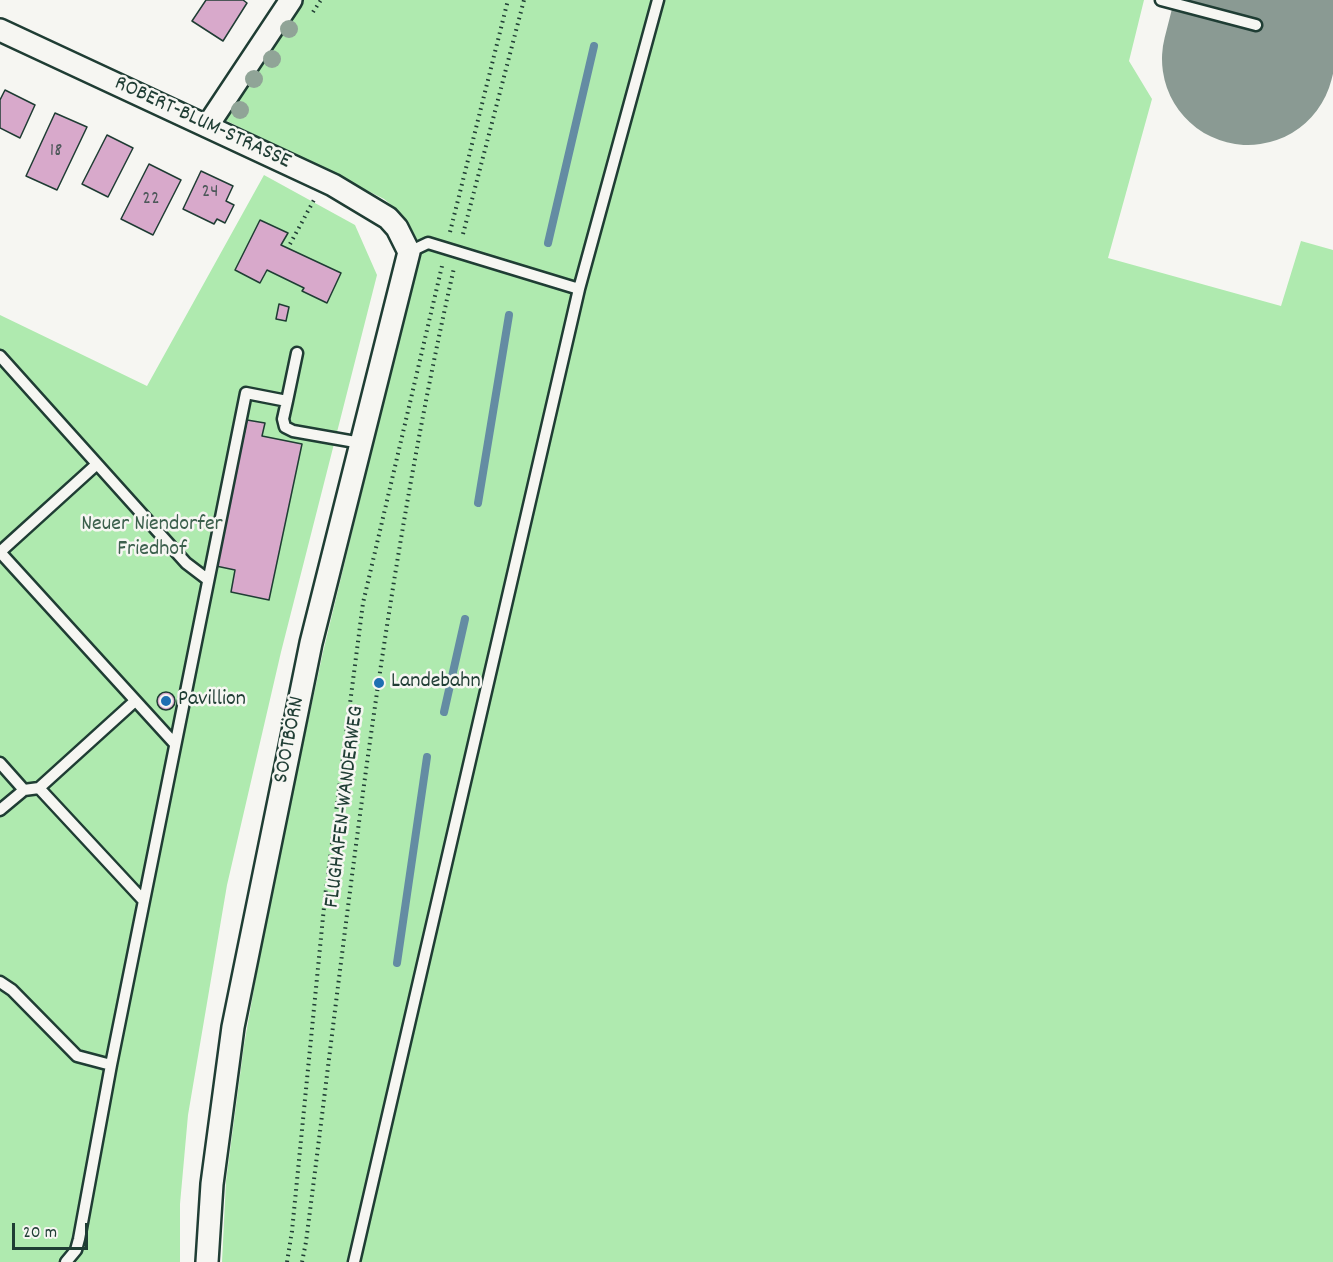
<!DOCTYPE html>
<html>
<head>
<meta charset="utf-8">
<style>
	body { margin:0 }
	#map { position:relative; width:1333px; height:1262px; overflow:hidden; background:#f6f6f2; font-family:Dekko,sans-serif }
	canvas { display:block }
	.scale { position:absolute; left:12px; top:1223px; width:76px; height:27px; box-sizing:border-box; border:3px solid #1f3d34; border-top:0; padding-left:8px; font-size:18px; line-height:21px; white-space:nowrap; color:#1f3d34; -webkit-text-stroke:4px #f6f6f2; paint-order:stroke }
</style>
</head>
<body>
<div id="map">
<canvas width="1333" height="1262"></canvas>
<div class="scale">20 m</div>
</div>
<script>
const ctx = document.querySelector('canvas').getContext('2d');
ctx.lineJoin = 'round';
function paint(path, color) { ctx.fillStyle = color; ctx.fill(path, 'evenodd'); }
function trace(path, color, width, dash) { ctx.strokeStyle = color; ctx.lineWidth = width; ctx.lineCap = dash ? 'butt' : 'round'; ctx.setLineDash(dash || []); ctx.stroke(path); }
function label(font, color, halo, rows, align = 'center') {
  ctx.font = font + ' Dekko,sans-serif'; ctx.lineWidth = 5; ctx.setLineDash([]); ctx.textBaseline = 'middle'; ctx.strokeStyle = halo; ctx.fillStyle = color; for (const [text, x, y, turn = 0] of rows) {
    ctx.save(); ctx.translate(x, y); ctx.rotate((+turn || 0) * Math.PI / 180); ctx.textAlign = isNaN(turn) ? turn : align; if (halo) ctx.strokeText(text, 0, 0); ctx.fillText(text, 0, 0); ctx.restore();
  }
}
paint(new Path2D(`
	M 301,0 L 1144,0 L 1129,61 L 1152,99 L 1108,258 L 1281,306 L 1301,241 L 1333,250 L 1333,1262 L 222,1262 L 226,1181 L 244,1045 L 270,898 L 323,652 L 419,256 C 412,229 406,216 384,199 L 223,119 Z
	M 264,175 L 355,225 L 377,275 L 281,652 L 227,885 L 188,1115 L 180,1204 L 180,1262 L 0,1262 L 0,315 L 147,386 Z`), '#afeaaf');
trace(new Path2D(`
	M 548,243 L 594,46
	M 478,503 L 509,315
	M 444,712 L 465,619
	M 397,963 L 427,757`), '#648ca3', 8);
trace(new Path2D(`
	M 1248,59 L 1263,0`), '#8a9a93', 172);
const building = new Path2D(`
	M 206,0 L 243,0 L 247,3 L 223,41 L 192,21 Z
	M 5,90 L 35,105 L 20,138 L 0,128 L 0,100 Z
	M 55,113 L 87,127 L 57,190 L 26,176 Z
	M 107,135 L 133,148 L 108,197 L 82,184 Z
	M 149,164 L 181,180 L 153,235 L 121,219 Z
	M 201,171 L 233,186 L 226,201 L 234,205 L 225,223 L 217,219 L 214,224 L 183,209 Z
	M 260,220 L 288,233 L 281,245 L 341,273 L 327,303 L 302,291 L 304,288 L 267,270 L 260,283 L 235,270 Z
	M 279,304 L 289,307 L 286,321 L 276,319 Z
	M 247,420 L 265,423 L 262,436 L 302,444 L 269,600 L 231,592 L 235,570 L 216,566 Z
	M157 701a9 9 0 1 1 18 0a9 9 0 1 1-18 0Z`);
paint(building, '#d8a9cb');
trace(building, '#1f3d34', 1.5);
const lane = new Path2D(`
	M 1161,0 L 1256,25
	M 409,252 L 428,243 L 579,289
	M 0,356 L 186,563 L 207,579
	M 287,401 L 297,353
	M 97,464 L 0,552 L 175,744
	M 135,701 L 39,788 L 144,901
	M 0,763 L 24,790 L 39,788
	M 0,810 L 24,790
	M 0,982 L 12,990 L 77,1056 L 111,1065
	M 66,1262 L 76,1250 L 79,1239 L 111,1065 L 246,393 L 287,401 L 283,419 L 285,427 L 293,431 L 361,443
	M 354,1262 L 579,289 L 658,0`);
const street = new Path2D(`
	M 0,30 L 333,185 L 388,218 L 397,228 L 409,252 L 311,643 L 233,1027 L 212,1184 L 207,1262
	M 208,125 L 291,0`);
trace(lane, '#1f3d34', 15);
trace(street, '#1f3d34', 26);
trace(new Path2D(`
	M 313,12 L 321,0
	M 450,232 L 508,0
	M 463,234 L 524,0
	M 290,244 L 314,200
	M 287,1262 L 292,1231 L 325,897 L 363,603 L 442,266
	M 302,1262 L 306,1242 C 348,917 381,588 454,268`), '#1f3d34', 4, [1.5, 4.5]);
trace(lane, '#f6f6f2', 10);
trace(street, '#f6f6f2', 21);
ctx.fillStyle = '#90a497';
for (const [x, y] of [
	[289,29],
	[272,59],
	[254,79],
	[240,110]
]) { ctx.beginPath(); ctx.arc(x, y, 9, 0, 2 * Math.PI); ctx.fill(); }
for (const [x, y, r, color] of [
	[379,683,6,"#1f6fb2"],
	[166,701,6,"#1f6fb2"]
]) { const dot = new Path2D(); dot.arc(x, y, r, 0, 2 * Math.PI); ctx.fillStyle = color; ctx.fill(dot); trace(dot, '#f6f6f2', 2); }
label('20px', '#4d585a', null, [
	["18",56,152],
	["24",210,193],
	["22",151,200]
]);
label('22px', '#1f3d34', '#f6f6f2', [
	["ROBERT-BLUM-STRASSE",202,124,25],
	["SOOTBÖRN",291,740,-79],
	["FLUGHAFEN-WANDERWEG",346,807,-83]
]);
label('22px', '#3c604d', '#f6f6f2', [
	["Neuer Niendorfer",152,526],
	["Friedhof",152,551]
]);
label('22px', '#1f3d34', '#f6f6f2', [
	["Landebahn",391,683],
	["Pavillion",178,701]
], 'left');
</script>
</body>
</html>
